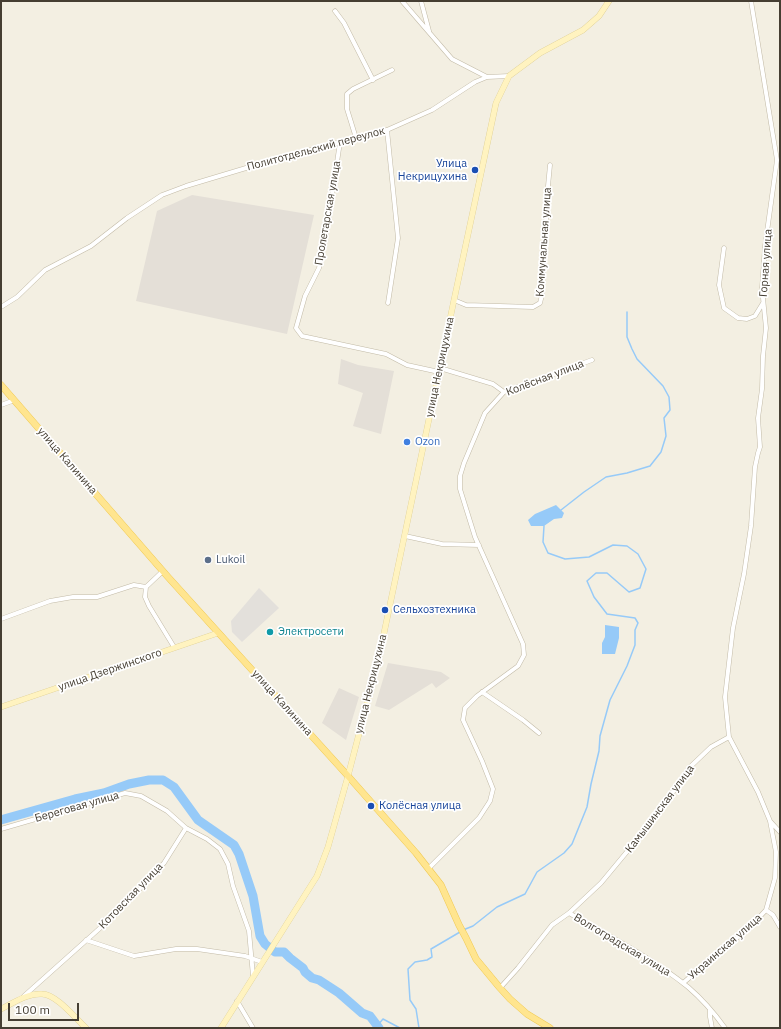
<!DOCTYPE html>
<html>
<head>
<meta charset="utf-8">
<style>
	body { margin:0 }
	#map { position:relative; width:781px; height:1029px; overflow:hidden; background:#f3efe2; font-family:"IBM Plex Sans",sans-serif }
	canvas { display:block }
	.frame { position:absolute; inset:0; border:2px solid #453e32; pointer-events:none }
	.scale { position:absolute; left:8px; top:1003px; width:71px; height:18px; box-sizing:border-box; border:2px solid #453e32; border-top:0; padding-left:5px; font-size:12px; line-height:14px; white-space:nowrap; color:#453e32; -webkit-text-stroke:3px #fff; paint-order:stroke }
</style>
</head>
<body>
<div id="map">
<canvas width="781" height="1029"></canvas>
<div class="frame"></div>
<div class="scale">100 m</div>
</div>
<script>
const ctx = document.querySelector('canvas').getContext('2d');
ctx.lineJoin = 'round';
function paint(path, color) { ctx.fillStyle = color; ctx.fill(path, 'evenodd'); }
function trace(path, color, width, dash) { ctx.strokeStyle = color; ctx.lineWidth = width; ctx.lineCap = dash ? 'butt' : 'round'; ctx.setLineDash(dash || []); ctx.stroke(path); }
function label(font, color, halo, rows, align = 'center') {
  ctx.font = font + ' "IBM Plex Sans",sans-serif'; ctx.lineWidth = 3.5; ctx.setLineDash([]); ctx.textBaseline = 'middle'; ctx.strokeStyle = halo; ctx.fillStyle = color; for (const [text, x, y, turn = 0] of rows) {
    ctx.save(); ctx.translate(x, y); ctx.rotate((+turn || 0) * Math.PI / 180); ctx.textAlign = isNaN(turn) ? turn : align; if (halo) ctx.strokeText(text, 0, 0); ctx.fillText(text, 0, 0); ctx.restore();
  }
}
paint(new Path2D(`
	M 192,195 L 314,215 L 287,334 L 136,301 L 157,211 Z
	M 341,359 L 358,365 L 394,371 L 381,434 L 353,426 L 363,393 L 338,384 Z
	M 388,663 L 441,672 L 450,678 L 436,688 L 432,683 L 389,710 L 375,706 Z
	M 339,688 L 359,697 L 346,740 L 322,723 Z`), '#e4dfd7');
paint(new Path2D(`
	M 259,588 L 279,608 L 242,642 L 232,632 L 231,621 Z`), '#e3e0db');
paint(new Path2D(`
	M 556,505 L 564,513 L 562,518 L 554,519 L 544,526 L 531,526 L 528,520 L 535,514 Z
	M 605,625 L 619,627 L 619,638 L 615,654 L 602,654 L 602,643 L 605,637 Z`), '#96caf8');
trace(new Path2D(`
	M 561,510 L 584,492 L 606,477 L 627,473 L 650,466 L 661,452 L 666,436 L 664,418 L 670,410 L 669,397 L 663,386 L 637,359 L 632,349 L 627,337 L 627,312
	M 463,930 L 473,926 L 497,907 L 525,894 L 537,872 L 564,853 L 572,844 L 587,807 L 591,784 L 599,751 L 600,736 L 610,700 L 627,666 L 635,645 L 635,630 L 638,623 L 635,618 L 607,614 L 594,597 L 587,581 L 596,573 L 607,573 L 629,592 L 640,588 L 646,569 L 638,554 L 627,546 L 613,545 L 589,557 L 565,559 L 548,553 L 543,542 L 544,526
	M 377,1026 L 383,1019 L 400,1028
	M 419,1028 L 416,1009 L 410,1000 L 408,969 L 415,962 L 427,960 L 432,957 L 431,949 L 460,932`), '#96caf8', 1.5);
trace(new Path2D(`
	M 1,820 L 75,799 L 104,793 L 129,784 L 149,780 L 163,780 L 174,787 L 198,820 L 234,845 L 239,854 L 253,896 L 260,936 L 265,944 L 275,952 L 284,952 L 290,958 L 303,968 L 305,972 L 312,978 L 319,980 L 339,993 L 362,1013 L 370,1016 L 379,1028`), '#96caf8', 9);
const street = new Path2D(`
	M 402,1 L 452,59 L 487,77
	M 421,1 L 429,31
	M 335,11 L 344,23 L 373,80
	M 387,130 L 398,238 L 388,303
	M 356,138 L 347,109 L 347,94 L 353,89 L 392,70
	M 340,142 L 328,223 L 319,268 L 305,296 L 296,328 L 302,336 L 386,354 L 407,365 L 439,372
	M 724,248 L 719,285 L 724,308 L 738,318 L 747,319 L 755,316 L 763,303
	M 454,300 L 466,305 L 533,307 L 540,303 L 542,295 L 548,186 L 550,165
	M 1,307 L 17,297 L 45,270 L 91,246 L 127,218 L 162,195 L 186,186 L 256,165 L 340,142 L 387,130 L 432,110 L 475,82 L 487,77 L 509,76
	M 440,368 L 493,384 L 504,392
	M 1,405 L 12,401 L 15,401
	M 405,536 L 442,544 L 479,545
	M 163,571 L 146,587 L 145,597 L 149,606 L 174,647
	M 1,619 L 50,601 L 73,597 L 97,597 L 134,585 L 146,587
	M 482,692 L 523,720 L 539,733
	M 770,821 L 780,832
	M 1,829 L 125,793 L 141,796 L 167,811 L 186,828 L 207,839 L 220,849 L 228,864 L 233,886 L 249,931 L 253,976
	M 428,869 L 479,818 L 490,801 L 493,789 L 482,761 L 463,720 L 465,708 L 477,696 L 518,666 L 524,655 L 523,644 L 475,537 L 460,489 L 460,476 L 464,463 L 485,413 L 504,392 L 592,360
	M 766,910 L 773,915 L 780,927
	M 569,913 C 609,936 652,958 688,987 C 702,999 715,1014 725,1028
	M 86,940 L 134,956 L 176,949 L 197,949 L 245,956 L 262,962
	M 683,983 L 751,926 L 766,910 L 775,878 L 776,852 L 770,821 L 758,792 L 729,737 L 725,697 L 733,628 L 744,574 L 751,526 L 755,467 L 758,453 L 760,447 L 758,418 L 762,389 L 763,356 L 766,328 L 762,288 L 765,246 L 777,160 L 751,1
	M 500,988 L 518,968 L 552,925 L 569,913 L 601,883 L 655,818 L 690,767 L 711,747 L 729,737
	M 24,996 L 118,912 L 164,863 L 186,828
	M 237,1001 L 253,1028
	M 710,1010 L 710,1017 L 712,1028`);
const secondary = new Path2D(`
	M 1,707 L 218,633
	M 1,1009 C 13,1003 28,993 42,994 C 56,994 75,1018 86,1028
	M 221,1028 L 317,876 L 328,847 L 348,776 L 379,657 L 454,300 L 496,103 L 509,76 L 540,53 L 583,30 L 599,16 L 609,1`);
const primary = new Path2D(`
	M 1,385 L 168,577 L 348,776 L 416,853 L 441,885 L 459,925 L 466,938 L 476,959 L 500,988 L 510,999 L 527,1014 L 550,1028`);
trace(street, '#c2baa6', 5);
trace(secondary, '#d8c88c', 6);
trace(primary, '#f0c953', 7);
trace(street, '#fff', 4);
trace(secondary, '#fff3c0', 5.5);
trace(primary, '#ffe58f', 6);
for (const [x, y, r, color] of [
	[475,170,4,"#1a4fb4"],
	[407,442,4,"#3f7fe0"],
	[208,560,4,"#5c6f8a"],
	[385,610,4,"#1a4fb4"],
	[270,632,4,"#0f9aa8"],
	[371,806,4,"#1a4fb4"]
]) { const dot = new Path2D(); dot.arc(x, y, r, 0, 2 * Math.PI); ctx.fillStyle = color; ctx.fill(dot); trace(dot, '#fff', 1.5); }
label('11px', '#453e32', '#fff', [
	["Политотдельский переулок",316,149,-15],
	["Пролетарская улица",328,213,-80],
	["Коммунальная улица",544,242,-86],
	["Горная улица",766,263,-86],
	["улица Некрицухина",440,367,-78],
	["Колёсная улица",545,378,-21],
	["улица Калинина",67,461,49],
	["улица Дзержинского",110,670,-19],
	["улица Некрицухина",371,684,-76],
	["улица Калинина",282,703,48],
	["Береговая улица",77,807,-16],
	["Камышинская улица",660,809,-53],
	["Котовская улица",131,896,-46],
	["Волгоградская улица",622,945,31],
	["Украинская улица",725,947,-41]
]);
label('11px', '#164399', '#fff', [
	["Улица",467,164,"right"],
	["Некрицухина",467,177,"right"],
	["Сельхозтехника",393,610],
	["Колёсная улица",379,806]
], 'left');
label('11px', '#366cbe', '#fff', [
	["Ozon",415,442]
], 'left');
label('11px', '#4e5e75', '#fff', [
	["Lukoil",216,560]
], 'left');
label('11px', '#0d838f', '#fff', [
	["Электросети",278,632]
], 'left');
</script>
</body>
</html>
